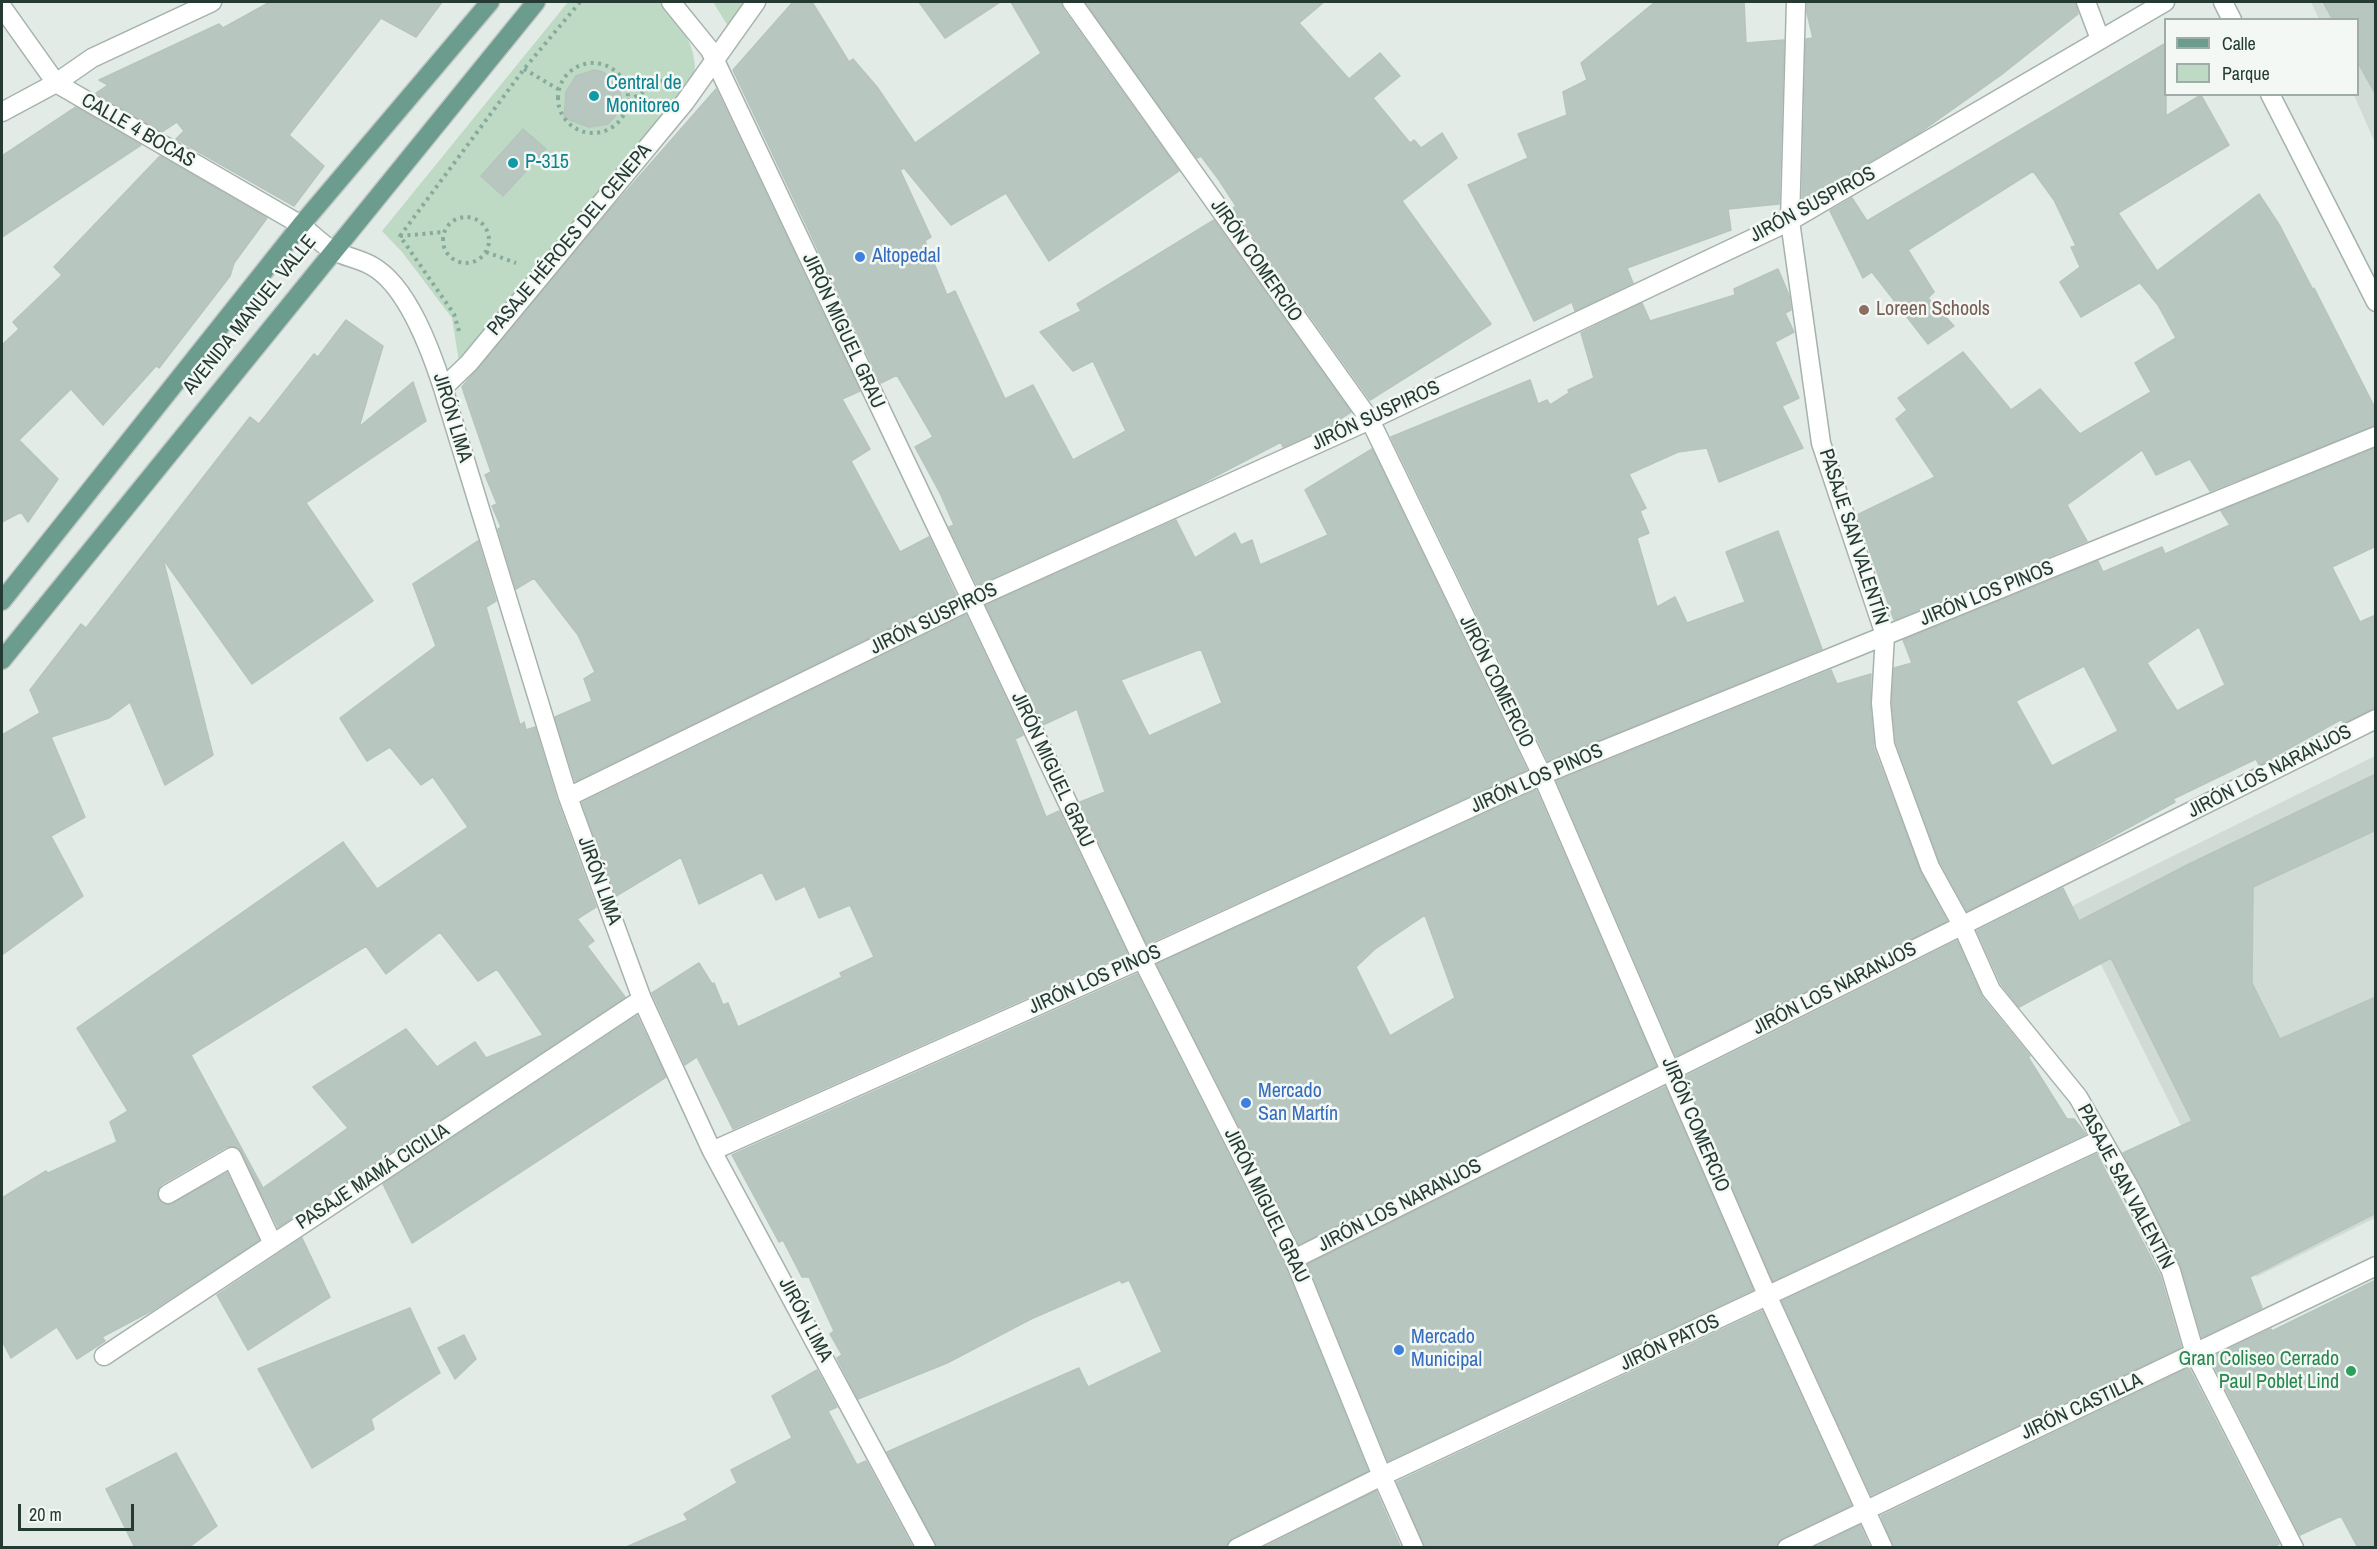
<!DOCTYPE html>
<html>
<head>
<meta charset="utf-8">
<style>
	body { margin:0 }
	#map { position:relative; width:2377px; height:1549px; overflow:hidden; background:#e3ebe7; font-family:"Archivo Narrow",sans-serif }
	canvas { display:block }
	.frame { position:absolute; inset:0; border:3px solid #243a33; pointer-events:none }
	.legend { position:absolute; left:2164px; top:18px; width:195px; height:78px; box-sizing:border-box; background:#f3f8f5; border:2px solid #a0aca7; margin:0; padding:8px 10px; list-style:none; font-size:18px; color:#243a33 }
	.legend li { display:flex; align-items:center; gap:12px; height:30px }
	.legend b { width:30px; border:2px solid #a0aca7 }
	.scale { position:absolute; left:18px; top:1504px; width:116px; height:27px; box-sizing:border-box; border:3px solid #243a33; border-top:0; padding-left:8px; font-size:18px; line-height:21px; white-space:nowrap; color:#243a33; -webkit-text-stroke:4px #f3f8f5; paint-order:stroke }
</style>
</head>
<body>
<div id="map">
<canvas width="2377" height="1549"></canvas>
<div class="frame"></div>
<ul class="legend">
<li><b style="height:8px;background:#6c9c8d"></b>Calle</li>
<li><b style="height:16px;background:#bedac4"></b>Parque</li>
</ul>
<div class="scale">20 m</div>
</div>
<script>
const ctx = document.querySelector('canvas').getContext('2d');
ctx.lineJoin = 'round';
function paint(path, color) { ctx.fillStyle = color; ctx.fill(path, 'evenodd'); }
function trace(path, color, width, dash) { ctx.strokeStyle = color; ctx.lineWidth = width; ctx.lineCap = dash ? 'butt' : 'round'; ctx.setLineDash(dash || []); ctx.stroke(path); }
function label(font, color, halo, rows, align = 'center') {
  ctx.font = font + ' "Archivo Narrow",sans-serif'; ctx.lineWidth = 5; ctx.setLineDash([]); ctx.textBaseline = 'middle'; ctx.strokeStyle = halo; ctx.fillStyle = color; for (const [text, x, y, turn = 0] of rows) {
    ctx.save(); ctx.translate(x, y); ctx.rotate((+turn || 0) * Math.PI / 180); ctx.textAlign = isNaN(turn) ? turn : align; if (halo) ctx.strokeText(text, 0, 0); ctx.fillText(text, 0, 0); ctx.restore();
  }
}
paint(new Path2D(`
	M 2311,2 L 2375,2 L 2375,143 L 2354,95 L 2358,94 L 2358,20 L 2319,19 Z
	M 2375,756 L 2375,1218 L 2256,1277 L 2072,906 Z`), '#d1dbd6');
paint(new Path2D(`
	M 568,2 L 659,2 C 682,25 701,50 693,84 L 459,362 L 452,318 L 402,252 L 382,231 Z
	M 713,2 L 754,2 L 731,31 Z`), '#bedac4');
const building = new Path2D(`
	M 270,2 L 442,2 L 416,37 L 381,18 L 289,135 L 324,166 L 294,206 L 176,139 L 184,131 L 177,122 L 162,132 L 96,93 L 108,85 L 99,80 L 219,24 L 223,28 Z
	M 793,2 L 812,2 L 849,62 L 853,59 L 877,87 L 915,143 L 1041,53 L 1011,2 L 1061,2 L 1063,9 L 1179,171 L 1049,261 L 1006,193 L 951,225 L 904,168 L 900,170 L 931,237 L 925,241 L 947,295 L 955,291 L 1005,399 L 1033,385 L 1073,460 L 1126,431 L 1093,361 L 1073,371 L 1040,332 L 1081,311 L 1077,304 L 1214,220 L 1351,412 L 1328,427 L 1283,447 L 1281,442 L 1191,489 L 977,585 L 949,527 L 954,525 L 940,493 L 915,447 L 933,437 L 897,375 L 881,383 L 733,70 Z
	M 919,2 L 1000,2 L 945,38 Z
	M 1085,2 L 1324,2 L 1299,23 L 1349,79 L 1380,53 L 1400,76 L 1373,98 L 1410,143 L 1414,140 L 1421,148 L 1442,133 L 1457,158 L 1402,201 L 1491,324 L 1370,400 L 1233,208 L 1236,206 L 1219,180 L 1201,156 L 1197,158 Z
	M 1655,2 L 1744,2 L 1746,43 L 1784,40 L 1779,204 L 1728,209 L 1731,230 L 1627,268 L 1633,283 L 1575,311 L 1572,302 L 1534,321 L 1468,185 L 1528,158 L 1518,134 L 1567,115 L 1563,92 L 1587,80 L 1581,63 Z
	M 1807,2 L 2075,2 L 2078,14 L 2001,75 L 1922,131 L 1802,201 L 1806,39 L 1813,38 L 1807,13 Z
	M 2323,2 L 2376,2 L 2376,95 L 2358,63 L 2358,20 L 2333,20 Z
	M 2166,43 L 2166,116 L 2201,95 L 2229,145 L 2118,213 L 2157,271 L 2259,194 L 2280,226 L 2313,290 L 2314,288 L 2376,410 L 2376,425 L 2210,491 L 2190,459 L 2156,475 L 2142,450 L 2067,505 L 2087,541 L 1894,620 L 1857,515 L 1935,477 L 1896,419 L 1907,410 L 1898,398 L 1963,352 L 2011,410 L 2040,389 L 2080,434 L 2151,392 L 2135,363 L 2176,338 L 2158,305 L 2140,283 L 2146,279 L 2081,317 L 2060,282 L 2080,267 L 2071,247 L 2076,246 L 2054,200 L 2033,171 L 1908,250 L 1934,292 L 1928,298 L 1954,326 L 1928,344 L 1872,272 L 1863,278 L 1830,211 L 1852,198 L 1867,221 Z
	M 594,70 L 603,72 L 618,83 L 622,101 L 620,111 L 608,124 L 589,127 L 564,118 L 566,92 L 576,76 Z
	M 716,89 L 860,391 L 842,399 L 870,449 L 851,461 L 900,552 L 929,537 L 956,595 L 575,781 L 555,717 L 592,701 L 584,679 L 595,672 L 578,635 L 534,578 L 516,589 L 498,529 L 501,527 L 492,506 L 497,504 L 485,475 L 491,472 L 462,387 L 609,211 Z
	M 76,107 L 141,145 L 2,237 L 2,156 Z
	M 523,129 L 546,149 L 503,196 L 481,176 Z
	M 160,156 L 267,218 L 234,263 L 230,276 L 159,368 L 156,366 L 103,425 L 71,389 L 19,440 L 58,479 L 28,522 L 21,512 L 2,522 L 2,345 L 19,329 L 13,322 L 62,275 L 54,267 Z
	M 1778,269 L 1789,295 L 1791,310 L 1785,313 L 1794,332 L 1775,342 L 1799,398 L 1782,406 L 1803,448 L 1719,482 L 1707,448 L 1678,452 L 1629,474 L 1646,508 L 1640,511 L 1649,533 L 1637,538 L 1657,607 L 1675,597 L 1687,623 L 1745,602 L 1726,552 L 1778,531 L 1822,649 L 1548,761 L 1391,437 L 1530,380 L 1538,404 L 1547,400 L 1550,405 L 1569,393 L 1568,390 L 1594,378 L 1581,333 L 1642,303 L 1650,321 L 1735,295 L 1734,289 Z
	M 346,320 L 383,346 L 359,427 L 413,382 L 426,421 L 306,503 L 373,601 L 252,684 L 163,559 L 213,755 L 165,785 L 130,702 L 109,718 L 51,737 L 85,817 L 51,836 L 83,896 L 2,955 L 2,735 L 40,713 L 30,690 L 81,624 L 86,628 L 250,417 L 259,424 L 314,354 L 318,357 Z
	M 2376,448 L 2376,546 L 2332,567 L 2360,622 L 2376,615 L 2376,708 L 2343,723 L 2342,719 L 2259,765 L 2256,759 L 2173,799 L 2175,802 L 2075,857 L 1967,911 L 1940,862 L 1896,742 L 1892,703 L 1894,668 L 1912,663 L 1903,640 L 2098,561 L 2103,572 L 2162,547 L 2165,554 L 2230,525 L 2221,511 ZM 2199,627 L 2225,685 L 2177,711 L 2147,663 ZM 2084,666 L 2118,731 L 2052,766 L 2016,701 Z
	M 1372,449 L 1527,770 L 1147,944 L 1080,802 L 1105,792 L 1077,709 L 1043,725 L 986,605 L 1176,520 L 1195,558 L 1235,533 L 1241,545 L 1252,540 L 1260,565 L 1328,535 L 1305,490 ZM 1201,649 L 1222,703 L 1149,736 L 1121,680 Z
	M 478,541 L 496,601 L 486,607 L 520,725 L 524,722 L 526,730 L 535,727 L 557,800 L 596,907 L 577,919 L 594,941 L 587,946 L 625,997 L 278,1227 L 238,1147 L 226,1147 L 162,1184 L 158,1189 L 158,1199 L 169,1205 L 227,1173 L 259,1240 L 151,1311 L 102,1337 L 105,1341 L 77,1359 L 57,1327 L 11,1358 L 2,1341 L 2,1198 L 46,1171 L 48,1173 L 117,1142 L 110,1122 L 128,1111 L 77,1028 L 343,842 L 377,889 L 468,827 L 433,777 L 421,785 L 390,747 L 367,761 L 340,718 L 436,646 L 413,584 ZM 440,932 L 478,981 L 497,969 L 543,1035 L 486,1058 L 475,1042 L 437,1067 L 406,1029 L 313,1087 L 348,1128 L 263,1188 L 191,1055 L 366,946 L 386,974 Z
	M 966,615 L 1023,735 L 1015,739 L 1046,817 L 1059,811 L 1127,953 L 733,1129 L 697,1057 L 685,1065 L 652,993 L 699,963 L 712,984 L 714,983 L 723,1005 L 728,1003 L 738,1027 L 842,977 L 840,973 L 874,957 L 850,905 L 819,918 L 805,886 L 776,900 L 762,872 L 699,904 L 681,857 L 616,896 L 582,803 Z
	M 1831,670 L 1837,684 L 1871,674 L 1870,704 L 1874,749 L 1920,871 L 1947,921 L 1676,1056 L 1557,781 Z
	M 2376,774 L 2376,830 L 2253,887 L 2252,983 L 2280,1039 L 2376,997 L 2376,1213 L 2250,1277 L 2262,1308 L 2202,1337 L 2181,1266 L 2123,1153 L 2192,1121 L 2111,958 L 2019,1007 L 2001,984 L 1977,931 L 2063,888 L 2079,921 L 2189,864 Z
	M 1536,790 L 1656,1066 L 1299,1244 L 1157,964 ZM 1425,915 L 1455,998 L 1390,1036 L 1356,967 L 1375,949 Z
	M 1957,941 L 1982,997 L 2030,1056 L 2028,1057 L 2067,1119 L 2074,1119 L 2086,1134 L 1773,1281 L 1685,1077 Z
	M 1137,974 L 1284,1264 L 1368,1471 L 1232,1538 L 1226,1548 L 937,1548 L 887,1452 L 1079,1368 L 1088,1387 L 1162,1352 L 1129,1280 L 1122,1283 L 1120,1280 L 1031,1319 L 947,1363 L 858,1399 L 837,1358 L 842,1355 L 830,1334 L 834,1331 L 809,1277 L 802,1277 L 783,1240 L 779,1242 L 732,1155 Z
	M 637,1016 L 666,1077 L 412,1243 L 383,1184 Z
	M 1665,1087 L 1753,1290 L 1388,1461 L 1308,1264 Z
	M 2097,1154 L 2160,1275 L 2181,1347 L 1871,1495 L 1782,1301 Z
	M 302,1238 L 330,1297 L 248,1350 L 217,1295 Z
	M 2376,1280 L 2376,1548 L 2358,1548 L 2341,1516 L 2300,1535 L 2210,1358 L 2271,1329 L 2272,1331 Z
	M 410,1308 L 440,1373 L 371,1419 L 374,1429 L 312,1468 L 258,1369 Z
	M 1762,1311 L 1851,1505 L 1782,1538 L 1776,1548 L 1425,1548 L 1397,1482 Z
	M 464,1335 L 476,1359 L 455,1379 L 438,1348 Z
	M 2189,1368 L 2279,1544 L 2272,1548 L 1894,1548 L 1881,1516 Z
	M 817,1370 L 837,1407 L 828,1411 L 857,1465 L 866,1461 L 913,1548 L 624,1548 L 688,1520 L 684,1514 L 737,1483 L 731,1470 L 792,1438 L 772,1396 Z
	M 176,1453 L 217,1526 L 188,1548 L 135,1548 L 106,1489 Z
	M 1376,1491 L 1401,1548 L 1263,1548 Z
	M 1860,1525 L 1870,1548 L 1814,1548 Z`);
paint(building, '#b8c6c0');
trace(building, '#b6c4bd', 1.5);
const minor = new Path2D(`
	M 671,2 L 710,50 L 1142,959 L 1294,1259 L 1382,1476 L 1414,1548
	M 1072,2 L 1370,420 L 1542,775 L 1768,1297 L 1883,1548
	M 1796,2 L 1790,221 L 1821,443 L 1885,635 L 1881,703 L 1885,745 L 1930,867 L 1962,925 L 1991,990 L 2078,1097 L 2131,1190 L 2171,1271 L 2195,1354 L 2294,1548
	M 2086,2 L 2100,39
	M 2223,2 L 2232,20
	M 2,7 L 56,83 L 301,225 C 311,233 322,245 334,251 C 346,257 360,259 372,266 C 408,286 431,351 443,388 L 568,797 L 642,999 L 712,1151 L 926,1548
	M 2270,94 L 2376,302
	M 2,112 L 56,83 L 92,58 L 212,2
	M 443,388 L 469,363 L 685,102 L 756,2
	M 568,797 L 971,600 L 1370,420 L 1790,221 L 2165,2
	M 712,1151 L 1142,959 L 1542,775 L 2376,436
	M 168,1194 L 232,1157 L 273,1244
	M 1294,1259 L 2376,719
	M 104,1356 L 642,999
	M 1237,1548 L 1382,1476 L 2102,1139
	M 1787,1548 L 2376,1266`);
const major = new Path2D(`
	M 2,601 L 301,225 L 490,2
	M 2,660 L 536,2`);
trace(minor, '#a6b2ad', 21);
trace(major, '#c2c8c6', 21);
trace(new Path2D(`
	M558 98a35 35 0 1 1 70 0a35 35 0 1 1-70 0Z
	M 524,69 L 558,89
	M 628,101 L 663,80
	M443 240a23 23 0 1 1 46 0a23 23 0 1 1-46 0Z
	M 400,236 L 444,232
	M 486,252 L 516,263
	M 459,331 L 454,314 L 400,236 L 524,69 L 580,2`), '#86ab9d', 4, [3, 4.5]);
trace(minor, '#fff', 18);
trace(major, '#6c9c8d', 18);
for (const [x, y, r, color] of [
	[594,96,6,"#0f9aa8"],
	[513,163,6,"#0f9aa8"],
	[860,257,6,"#3f7fe0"],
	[1864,310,6,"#8d6e63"],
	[1246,1103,6,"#3f7fe0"],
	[1399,1350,6,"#3f7fe0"],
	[2351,1371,6,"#2e9e5b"]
]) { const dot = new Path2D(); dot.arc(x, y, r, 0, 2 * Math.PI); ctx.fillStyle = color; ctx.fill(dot); trace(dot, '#f3f8f5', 2); }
label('20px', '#0d838f', '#f3f8f5', [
	["Central de",606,84],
	["Monitoreo",606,107],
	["P-315",525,163]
], 'left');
label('20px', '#243a33', '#f3f8f5', [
	["CALLE 4 BOCAS",138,131,30],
	["JIRÓN SUSPIROS",1813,205,-28],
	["PASAJE HÉROES DEL CENEPA",570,240,-50],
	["JIRÓN COMERCIO",1256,261,55],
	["AVENIDA MANUEL VALLE",250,315,-51],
	["JIRÓN MIGUEL GRAU",843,331,65],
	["JIRÓN SUSPIROS",1376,416,-25],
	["JIRÓN LIMA",452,418,73],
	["PASAJE SAN VALENTÍN",1853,537,72],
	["JIRÓN LOS PINOS",1987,594,-22],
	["JIRÓN SUSPIROS",934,619,-26],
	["JIRÓN COMERCIO",1496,682,64],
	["JIRÓN MIGUEL GRAU",1052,770,65],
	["JIRÓN LOS NARANJOS",2270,772,-27],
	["JIRÓN LOS PINOS",1537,779,-24],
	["JIRÓN LIMA",599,881,70],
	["JIRÓN LOS PINOS",1095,980,-24],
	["JIRÓN LOS NARANJOS",1835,989,-27],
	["JIRÓN COMERCIO",1695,1125,67],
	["PASAJE MAMÁ CICILIA",373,1177,-33],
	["PASAJE SAN VALENTÍN",2125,1187,62],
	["JIRÓN MIGUEL GRAU",1266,1206,64],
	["JIRÓN LOS NARANJOS",1400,1206,-27],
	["JIRÓN LIMA",805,1320,62],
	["JIRÓN PATOS",1670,1343,-25],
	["JIRÓN CASTILLA",2082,1407,-25]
]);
label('20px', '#366cbe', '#f3f8f5', [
	["Altopedal",872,257],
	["Mercado",1258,1092],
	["San Martín",1258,1115],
	["Mercado",1411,1338],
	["Municipal",1411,1361]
], 'left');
label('20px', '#785e54', '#f3f8f5', [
	["Loreen Schools",1876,310]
], 'left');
label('20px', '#27864d', '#f3f8f5', [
	["Gran Coliseo Cerrado",2339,1360],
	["Paul Poblet Lind",2339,1383]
], 'right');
</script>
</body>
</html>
